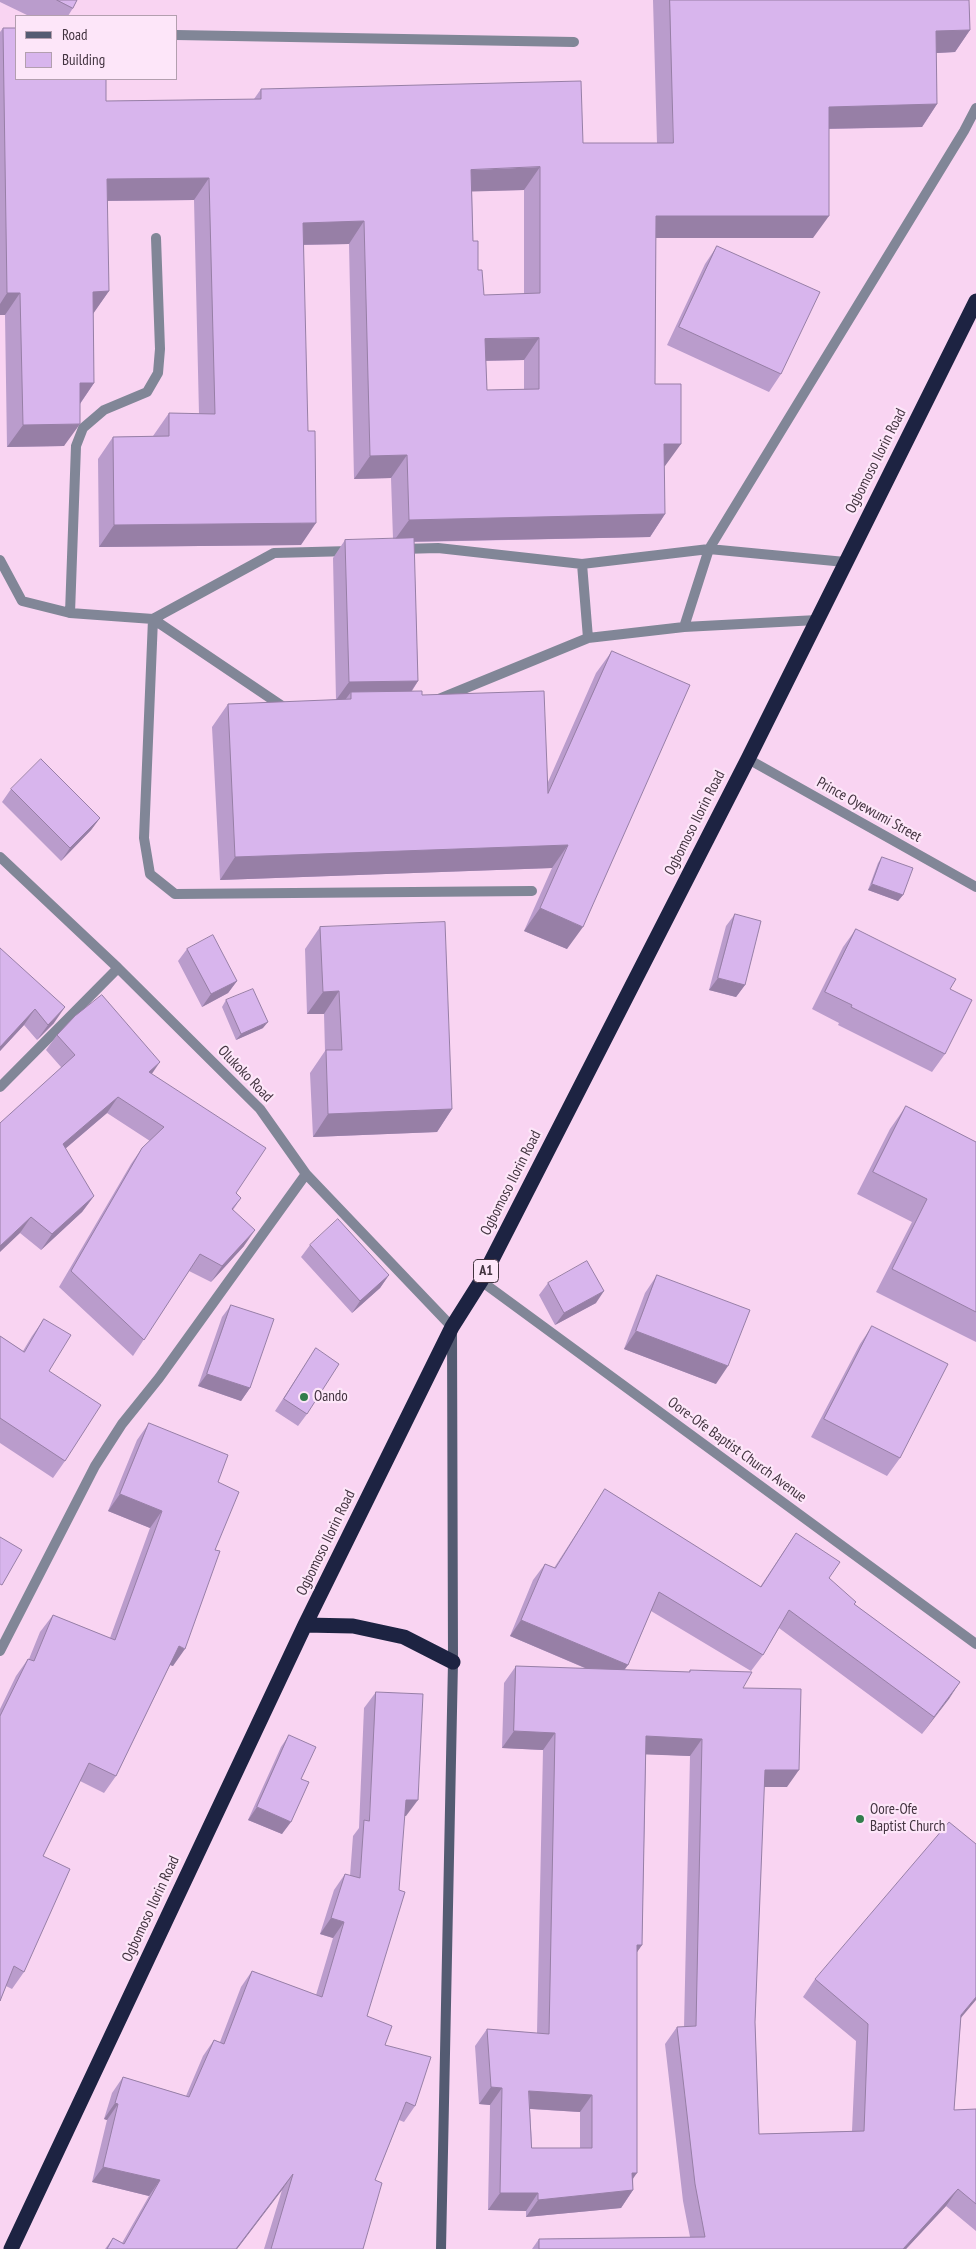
<!DOCTYPE html>
<html>
<head>
<meta charset="utf-8">
<style>
	body { margin:0 }
	#map { position:relative; width:976px; height:2249px; overflow:hidden; background:#f9d4f2; font-family:"PT Sans Narrow",sans-serif }
	canvas { display:block }
	.legend { position:absolute; left:15px; top:15px; width:162px; height:65px; box-sizing:border-box; background:#fde6f9; border:1px solid #b39faf; margin:0; padding:6px 9px; list-style:none; font-size:15px; color:#433440 }
	.legend li { display:flex; align-items:center; gap:10px; height:25px }
	.legend b { width:25px; border:1px solid #b39faf }
</style>
</head>
<body>
<div id="map">
<canvas width="976" height="2249"></canvas>
<ul class="legend">
<li><b style="height:6px;background:#545b72"></b>Road</li>
<li><b style="height:14px;background:#d8b5ed"></b>Building</li>
</ul>
</div>
<script>
const ctx = document.querySelector('canvas').getContext('2d');
ctx.lineJoin = 'round';
function trace(path, color, width, dash) { ctx.strokeStyle = color; ctx.lineWidth = width; ctx.lineCap = dash ? 'butt' : 'round'; ctx.setLineDash(dash || []); ctx.stroke(path); }
function paint(path, color) { ctx.fillStyle = color; ctx.fill(path, 'evenodd'); }
function label(font, color, halo, rows, align = 'center') {
  ctx.font = font + ' "PT Sans Narrow",sans-serif'; ctx.lineWidth = 4.5; ctx.setLineDash([]); ctx.textBaseline = 'middle'; ctx.strokeStyle = halo; ctx.fillStyle = color; for (const [text, x, y, turn = 0] of rows) {
    ctx.save(); ctx.translate(x, y); ctx.rotate((+turn || 0) * Math.PI / 180); ctx.textAlign = isNaN(turn) ? turn : align; if (halo) ctx.strokeText(text, 0, 0); ctx.fillText(text, 0, 0); ctx.restore();
  }
}
trace(new Path2D(`
	M 176,35 L 574,42
	M 402,549 L 438,548 L 582,564 L 709,549 L 845,562
	M 0,560 L 22,601 L 70,613 L 153,619 L 285,708 L 289,708
	M 582,564 L 588,638
	M 70,613 L 76,446 L 83,428 L 104,410 L 147,392 L 158,373 L 160,349 L 156,238
	M 153,619 L 274,553 L 350,551
	M 153,619 L 144,838 L 150,874 L 175,894 L 532,891
	M 684,627 L 709,549 L 964,131 L 976,108
	M 439,699 L 588,638 L 684,627 L 817,620`), '#818697', 10);
trace(new Path2D(`
	M 748,759 L 976,887
	M 0,857 L 118,968 L 260,1109 L 306,1174 L 452,1327
	M 0,1087 L 118,968
	M 481,1281 L 976,1644
	M 0,1651 L 95,1466 L 122,1424 L 159,1378 L 306,1174`), '#818697', 10);
trace(new Path2D(`
	M 441,2249 L 453,1662 L 452,1330`), '#545b72', 10);
trace(new Path2D(`
	M 305,1625 L 353,1626 L 404,1637 L 453,1662
	M 11,2249 L 305,1625 L 452,1327 L 481,1281 L 748,759 L 976,301`), '#1d2342', 15);
paint(new Path2D(`
	M 0,0 L 77,0 L 73,8 L 68,16 L 29,16 L 0,2 Z
	M 653,0 L 969,0 L 970,30 L 955,52 L 936,53 L 937,104 L 922,127 L 829,129 L 813,238 L 656,238 L 655,384 L 665,466 L 664,466 L 665,514 L 650,537 L 414,542 L 418,681 L 412,691 L 422,695 L 548,782 L 596,673 L 612,651 L 567,949 L 524,931 L 552,868 L 220,880 L 212,727 L 228,704 L 336,700 L 333,558 L 345,540 L 393,539 L 391,478 L 354,479 L 349,244 L 304,245 L 301,545 L 99,547 L 98,459 L 113,437 L 153,436 L 169,413 L 199,414 L 194,200 L 107,201 L 109,291 L 93,313 L 94,383 L 80,404 L 64,446 L 7,447 L 5,315 L 0,315 L 0,32 L 3,28 L 106,101 L 254,99 L 261,89 L 583,143 L 657,143 ZM 524,190 L 524,294 L 484,295 L 478,270 L 473,241 L 472,191 ZM 524,360 L 524,389 L 487,390 L 486,361 Z
	M 717,246 L 781,374 L 769,392 L 667,345 L 705,264 Z
	M 11,789 L 100,818 L 91,830 L 61,861 L 2,802 Z
	M 882,857 L 903,895 L 898,901 L 868,890 L 878,863 Z
	M 735,914 L 745,985 L 736,997 L 709,990 L 726,926 Z
	M 320,927 L 452,1109 L 437,1132 L 313,1137 L 310,1073 L 325,1051 L 324,1014 L 307,1014 L 305,949 Z
	M 856,929 L 950,989 L 945,1054 L 932,1072 L 838,1025 L 839,1023 L 812,1009 L 843,947 Z
	M 0,948 L 54,1023 L 37,1040 L 24,1025 L 0,1051 Z
	M 187,949 L 237,981 L 228,993 L 202,1007 L 178,961 Z
	M 226,1000 L 263,1028 L 236,1040 L 222,1007 Z
	M 57,1035 L 152,1074 L 236,1193 L 241,1198 L 233,1210 L 244,1246 L 211,1282 L 189,1271 L 133,1356 L 59,1287 L 131,1164 L 142,1148 L 150,1141 L 107,1113 L 65,1149 L 94,1196 L 82,1212 L 41,1250 L 20,1233 L 61,1067 L 46,1050 Z
	M 906,1106 L 976,1142 L 976,1342 L 876,1292 L 912,1222 L 857,1194 L 890,1129 Z
	M 310,1245 L 389,1275 L 380,1288 L 352,1313 L 301,1257 Z
	M 657,1275 L 716,1384 L 624,1349 L 645,1293 Z
	M 548,1283 L 596,1303 L 555,1325 L 539,1295 Z
	M 231,1305 L 250,1388 L 241,1401 L 198,1386 L 222,1317 Z
	M 44,1319 L 49,1371 L 65,1461 L 53,1478 L 0,1443 L 0,1336 L 23,1351 L 32,1336 Z
	M 872,1326 L 900,1458 L 887,1476 L 811,1437 L 860,1344 Z
	M 316,1348 L 307,1414 L 298,1426 L 275,1411 Z
	M 149,1423 L 218,1482 L 215,1550 L 173,1666 L 170,1665 L 116,1776 L 104,1793 L 80,1781 L 43,1856 L 24,1972 L 12,1989 L 6,1986 L 0,2001 L 0,1709 L 16,1676 L 28,1659 L 29,1659 L 40,1632 L 53,1615 L 110,1638 L 150,1528 L 108,1511 L 137,1440 Z
	M 605,1489 L 760,1587 L 796,1533 L 829,1578 L 854,1604 L 960,1682 L 922,1734 L 779,1628 L 763,1655 L 751,1671 L 651,1611 L 628,1665 L 624,1670 L 689,1672 L 690,1670 L 743,1688 L 787,1787 L 764,1787 L 755,2022 L 759,2134 L 852,2131 L 856,2041 L 803,1997 L 815,1979 L 961,2018 L 954,2110 L 976,2109 L 976,2231 L 946,2206 L 906,2249 L 532,2249 L 539,2239 L 690,2237 L 683,2201 L 665,2044 L 677,2027 L 684,2027 L 690,1756 L 646,1754 L 642,1945 L 637,1952 L 633,2190 L 621,2208 L 526,2217 L 526,2211 L 488,2210 L 490,2105 L 479,2104 L 475,2046 L 487,2029 L 537,2033 L 543,1750 L 502,1748 L 504,1683 L 516,1666 L 587,1669 L 510,1636 L 533,1580 L 545,1564 L 554,1568 L 594,1506 ZM 530,2109 L 580,2112 L 580,2148 L 532,2148 Z
	M 376,1692 L 406,1816 L 405,1816 L 367,2016 L 385,2045 L 415,2106 L 404,2122 L 399,2120 L 375,2180 L 363,2249 L 264,2249 L 282,2190 L 237,2249 L 105,2249 L 113,2238 L 122,2243 L 149,2196 L 92,2182 L 107,2120 L 104,2119 L 112,2093 L 123,2077 L 186,2096 L 203,2056 L 214,2040 L 220,2042 L 241,1987 L 252,1971 L 316,1995 L 333,1938 L 320,1934 L 334,1890 L 345,1874 L 350,1876 L 353,1836 L 359,1828 L 364,1708 Z
	M 289,1735 L 301,1779 L 282,1834 L 248,1820 L 281,1747 Z`), '#ba9ccc');
paint(new Path2D(`
	M 970,30 L 955,52 L 920,54 L 936,31 Z
	M 937,104 L 922,127 L 813,129 L 829,107 Z
	M 540,167 L 524,190 L 456,192 L 471,170 Z
	M 209,178 L 194,200 L 91,201 L 107,179 Z
	M 656,216 L 829,216 L 813,238 L 640,238 Z
	M 364,221 L 349,244 L 288,245 L 303,223 Z
	M 109,291 L 93,314 L 93,292 Z
	M 7,293 L 20,293 L 5,315 L 0,315 L 0,304 Z
	M 539,338 L 524,360 L 470,361 L 485,339 Z
	M 80,383 L 94,383 L 79,405 Z
	M 80,424 L 64,446 L 7,447 L 23,425 Z
	M 664,444 L 681,444 L 665,466 L 648,466 Z
	M 407,455 L 391,478 L 354,479 L 370,456 Z
	M 665,514 L 650,537 L 393,542 L 409,520 Z
	M 316,523 L 301,545 L 99,547 L 114,525 Z
	M 418,681 L 406,699 L 351,699 L 351,692 L 345,700 L 336,700 L 349,682 Z
	M 100,818 L 91,830 L 61,861 L 70,848 Z
	M 568,845 L 552,868 L 220,880 L 235,857 Z
	M 872,884 L 903,895 L 898,901 L 868,890 Z
	M 540,908 L 583,927 L 567,949 L 524,931 Z
	M 718,978 L 745,985 L 736,997 L 709,990 Z
	M 237,981 L 228,993 L 202,1007 L 211,994 Z
	M 339,991 L 324,1014 L 307,1014 L 323,992 Z
	M 65,1007 L 54,1023 L 37,1040 L 48,1025 Z
	M 35,1009 L 24,1025 L 0,1051 L 0,1047 Z
	M 268,1022 L 263,1028 L 236,1040 L 241,1034 Z
	M 160,1062 L 149,1078 L 149,1072 Z
	M 118,1097 L 107,1113 L 52,1160 L 63,1144 Z
	M 452,1109 L 437,1132 L 313,1137 L 328,1114 Z
	M 94,1196 L 82,1212 L 41,1250 L 52,1234 Z
	M 31,1217 L 20,1233 L 0,1252 L 0,1246 Z
	M 255,1230 L 244,1246 L 211,1282 L 222,1266 Z
	M 389,1275 L 380,1288 L 352,1313 L 360,1301 Z
	M 604,1291 L 596,1303 L 555,1325 L 564,1313 Z
	M 636,1331 L 728,1366 L 716,1384 L 624,1349 Z
	M 207,1374 L 250,1388 L 241,1401 L 198,1386 Z
	M 120,1494 L 162,1511 L 150,1528 L 108,1511 Z
	M 521,1620 L 628,1665 L 616,1681 L 510,1636 Z
	M 179,1646 L 185,1649 L 173,1666 L 167,1664 Z
	M 960,1682 L 949,1699 L 922,1734 L 934,1717 Z
	M 514,1731 L 555,1733 L 543,1750 L 502,1748 Z
	M 646,1736 L 702,1739 L 690,1756 L 634,1754 Z
	M 765,1770 L 799,1770 L 787,1787 L 753,1787 Z
	M 406,1800 L 418,1800 L 406,1816 L 395,1816 Z
	M 257,1807 L 291,1822 L 282,1834 L 248,1820 Z
	M 331,1918 L 344,1922 L 333,1938 L 320,1934 Z
	M 637,1945 L 642,1945 L 630,1962 Z
	M 976,1997 L 976,2000 L 949,2032 L 961,2015 Z
	M 491,2087 L 502,2088 L 490,2105 L 479,2104 Z
	M 529,2091 L 592,2095 L 580,2112 L 517,2108 Z
	M 115,2103 L 118,2104 L 107,2120 L 104,2119 Z
	M 103,2167 L 160,2180 L 149,2196 L 92,2182 Z
	M 632,2173 L 637,2173 L 625,2190 Z
	M 293,2174 L 282,2190 L 237,2249 L 236,2249 Z
	M 958,2189 L 946,2206 L 906,2249 L 903,2249 Z
	M 633,2190 L 621,2208 L 526,2217 L 538,2200 Z
	M 500,2193 L 538,2193 L 526,2211 L 488,2210 Z`), '#977fa6');
const building = new Path2D(`
	M 57,0 L 77,0 L 73,8 Z
	M 670,0 L 969,0 L 970,30 L 936,31 L 937,104 L 829,107 L 829,216 L 656,216 L 655,384 L 681,384 L 681,444 L 664,444 L 665,514 L 409,520 L 407,455 L 370,456 L 364,221 L 303,223 L 308,431 L 315,431 L 316,523 L 114,525 L 113,437 L 169,436 L 169,413 L 215,414 L 209,178 L 107,179 L 109,291 L 93,292 L 94,383 L 80,383 L 80,424 L 23,425 L 20,293 L 7,293 L 3,28 L 16,28 L 16,79 L 106,79 L 106,101 L 261,99 L 261,89 L 581,81 L 583,143 L 673,143 ZM 540,167 L 540,293 L 484,295 L 482,270 L 478,270 L 478,241 L 473,241 L 471,170 ZM 539,338 L 539,389 L 487,390 L 485,339 Z
	M 717,246 L 820,292 L 781,374 L 679,327 Z
	M 414,538 L 418,681 L 349,682 L 345,540 Z
	M 612,651 L 690,685 L 583,927 L 540,908 L 568,845 L 235,857 L 228,704 L 351,699 L 351,692 L 422,691 L 422,695 L 544,691 L 548,793 Z
	M 41,759 L 100,818 L 70,848 L 11,789 Z
	M 882,857 L 913,868 L 903,895 L 872,884 Z
	M 735,914 L 761,921 L 745,985 L 718,978 Z
	M 445,922 L 452,1109 L 328,1114 L 326,1050 L 342,1050 L 339,991 L 323,992 L 320,927 Z
	M 856,929 L 956,979 L 950,989 L 972,1000 L 945,1054 L 851,1007 L 852,1005 L 825,992 Z
	M 213,935 L 237,981 L 211,994 L 187,949 Z
	M 0,948 L 65,1007 L 48,1025 L 35,1009 L 0,1047 Z
	M 253,989 L 268,1022 L 241,1034 L 226,1000 Z
	M 102,995 L 160,1062 L 149,1072 L 266,1148 L 236,1193 L 241,1198 L 232,1209 L 255,1230 L 222,1266 L 200,1254 L 144,1340 L 71,1271 L 142,1148 L 164,1127 L 118,1097 L 63,1144 L 94,1196 L 52,1234 L 31,1217 L 0,1246 L 0,1123 L 75,1055 L 57,1035 L 75,1016 Z
	M 906,1106 L 976,1142 L 976,1312 L 892,1269 L 927,1199 L 873,1172 Z
	M 338,1219 L 389,1275 L 360,1301 L 310,1245 Z
	M 587,1261 L 604,1291 L 564,1313 L 548,1283 Z
	M 657,1275 L 750,1310 L 728,1366 L 636,1331 Z
	M 231,1305 L 274,1319 L 250,1388 L 207,1374 Z
	M 44,1319 L 71,1335 L 49,1371 L 101,1405 L 65,1461 L 0,1418 L 0,1336 L 24,1352 Z
	M 872,1326 L 948,1364 L 900,1458 L 824,1419 Z
	M 316,1348 L 339,1364 L 307,1414 L 284,1399 Z
	M 149,1423 L 228,1455 L 218,1482 L 239,1492 L 215,1550 L 220,1551 L 185,1649 L 179,1646 L 116,1776 L 89,1763 L 43,1856 L 70,1869 L 24,1972 L 14,1966 L 0,2001 L 0,1716 L 28,1659 L 34,1661 L 53,1615 L 115,1640 L 162,1511 L 120,1494 Z
	M 605,1489 L 761,1587 L 796,1533 L 840,1562 L 829,1578 L 856,1602 L 854,1604 L 960,1682 L 934,1717 L 789,1610 L 763,1655 L 659,1592 L 628,1665 L 521,1620 L 545,1564 L 555,1568 Z
	M 0,1537 L 22,1550 L 2,1585 L 0,1584 Z
	M 516,1666 L 690,1672 L 690,1670 L 752,1672 L 743,1688 L 801,1689 L 799,1770 L 765,1770 L 755,2022 L 759,2134 L 864,2131 L 868,2024 L 815,1979 L 949,1822 L 976,1844 L 976,1997 L 961,2015 L 954,2110 L 976,2109 L 976,2204 L 958,2189 L 903,2249 L 539,2249 L 539,2239 L 705,2237 L 695,2184 L 677,2027 L 696,2026 L 702,1739 L 646,1736 L 642,1945 L 637,1945 L 637,2173 L 632,2173 L 633,2190 L 538,2200 L 538,2193 L 500,2193 L 502,2088 L 491,2087 L 487,2029 L 549,2034 L 555,1733 L 514,1731 ZM 529,2091 L 592,2095 L 592,2148 L 532,2148 Z
	M 376,1692 L 423,1694 L 418,1800 L 406,1800 L 399,1890 L 405,1892 L 367,2016 L 392,2026 L 385,2045 L 431,2057 L 415,2106 L 406,2102 L 375,2180 L 382,2183 L 363,2249 L 271,2249 L 293,2174 L 236,2249 L 107,2249 L 113,2238 L 124,2244 L 160,2180 L 103,2167 L 118,2104 L 115,2103 L 123,2077 L 189,2097 L 214,2040 L 224,2044 L 252,1971 L 322,1997 L 344,1922 L 331,1918 L 345,1874 L 360,1878 L 364,1820 L 369,1821 Z
	M 289,1735 L 316,1747 L 301,1779 L 309,1782 L 291,1822 L 257,1807 Z`);
paint(building, '#d8b5ed');
trace(building, '#977fa6', 1);
for (const [x, y, r, color] of [
	[304,1397,5,"#317d4c"],
	[860,1819,5,"#317d4c"]
]) { const dot = new Path2D(); dot.arc(x, y, r, 0, 2 * Math.PI); ctx.fillStyle = color; ctx.fill(dot); trace(dot, '#fde6f9', 2); }
for (const [x, y, w] of [
	[486,1271,25]
]) { const box = new Path2D(); box.roundRect(x - w / 2, y - 11.5, w, 23, 4); ctx.fillStyle = '#fde6f9'; ctx.fill(box); trace(box, '#433440', 1); }
label('bold 14px', '#433440', null, [
	["A1",486,1271]
]);
label('15px', '#433440', '#fde6f9', [
	["Ogbomoso Ilorin Road",876,461,-63],
	["Prince Oyewumi Street",869,810,29],
	["Ogbomoso Ilorin Road",695,823,-63],
	["Olukoko Road",245,1074,46],
	["Ogbomoso Ilorin Road",511,1183,-63],
	["Oore-Ofe Baptist Church Avenue",737,1450,36],
	["Ogbomoso Ilorin Road",326,1543,-64],
	["Ogbomoso Ilorin Road",151,1909,-65]
]);
label('15px', '#433440', '#fde6f9', [
	["Oando",314,1397],
	["Oore-Ofe",870,1810],
	["Baptist Church",870,1827]
], 'left');
</script>
</body>
</html>
